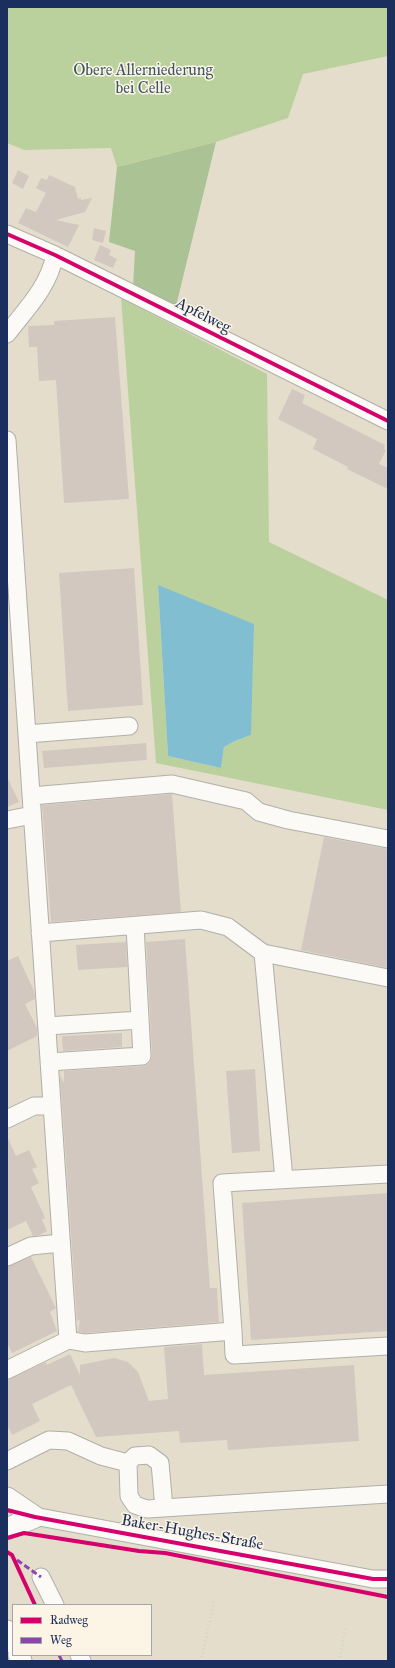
<!DOCTYPE html>
<html>
<head>
<meta charset="utf-8">
<style>
	body { margin:0 }
	#map { position:relative; width:395px; height:1668px; overflow:hidden; background:#e4ddcc; font-family:"IM FELL Great Primer",serif }
	canvas { display:block }
	.frame { position:absolute; inset:0; border:8px solid #1b2f5e; pointer-events:none }
	.legend { position:absolute; left:12px; top:1604px; width:140px; height:52px; box-sizing:border-box; background:#fcf5e5; border:1px solid #a2a6af; margin:0; padding:5px 7px; list-style:none; font-size:12px; color:#1b2f5e }
	.legend li { display:flex; align-items:center; gap:8px; height:20px }
	.legend b { width:20px; border:1px solid #a2a6af }
</style>
</head>
<body>
<div id="map">
<canvas width="395" height="1668"></canvas>
<div class="frame"></div>
<ul class="legend">
<li><b style="height:5px;background:#d6006c"></b>Radweg</li>
<li><b style="height:5px;background:#8e44ad"></b>Weg</li>
</ul>
</div>
<script>
const ctx = document.querySelector('canvas').getContext('2d');
ctx.lineJoin = 'round';
function paint(path, color) { ctx.fillStyle = color; ctx.fill(path, 'evenodd'); }
function trace(path, color, width, dash) { ctx.strokeStyle = color; ctx.lineWidth = width; ctx.lineCap = dash ? 'butt' : 'round'; ctx.setLineDash(dash || []); ctx.stroke(path); }
function label(font, color, halo, rows, align = 'center') {
  ctx.font = font + ' "IM FELL Great Primer",serif'; ctx.lineWidth = 3; ctx.setLineDash([]); ctx.textBaseline = 'middle'; ctx.strokeStyle = halo; ctx.fillStyle = color; for (const [text, x, y, turn = 0] of rows) {
    ctx.save(); ctx.translate(x, y); ctx.rotate((+turn || 0) * Math.PI / 180); ctx.textAlign = isNaN(turn) ? turn : align; if (halo) ctx.strokeText(text, 0, 0); ctx.fillText(text, 0, 0); ctx.restore();
  }
}
paint(new Path2D(`
	M 7,7 L 388,7 L 388,56 L 303,74 L 288,118 L 216,142 L 117,167 L 111,148 L 24,150 L 7,143 Z
	M 121,298 L 267,374 L 269,542 L 388,600 L 388,810 L 156,763 ZM 158,585 L 251,735 L 235,741 L 224,747 L 221,768 L 168,756 Z`), '#bbd19d');
paint(new Path2D(`
	M 216,142 L 176,306 L 133,287 L 135,251 L 109,242 L 117,167 Z`), '#aac294');
paint(new Path2D(`
	M 158,585 L 254,624 L 251,735 L 235,741 L 224,747 L 221,768 L 168,756 Z`), '#82bed2');
paint(new Path2D(`
	M 18,170 L 29,176 L 23,189 L 12,183 Z
	M 49,175 L 75,187 L 78,199 L 81,198 L 81,200 L 92,198 L 85,212 L 56,220 L 79,225 L 68,247 L 18,223 L 26,208 L 36,212 L 46,193 L 36,188 L 41,178 L 47,180 Z
	M 94,228 L 106,231 L 103,243 L 92,240 Z
	M 100,245 L 111,250 L 109,255 L 117,259 L 113,268 L 94,260 Z
	M 115,317 L 129,499 L 64,503 L 56,380 L 39,381 L 37,347 L 29,347 L 28,326 L 54,325 L 54,321 Z
	M 292,389 L 305,395 L 302,403 L 304,404 L 385,445 L 384,449 L 386,450 L 379,464 L 388,468 L 388,489 L 347,469 L 348,467 L 313,449 L 317,439 L 278,419 Z
	M 134,568 L 143,705 L 68,711 L 59,573 Z
	M 146,743 L 147,760 L 44,768 L 42,751 Z
	M 7,777 L 19,802 L 7,807 Z
	M 172,794 L 181,912 L 51,922 L 42,805 Z
	M 324,837 L 388,849 L 388,968 L 301,950 Z
	M 185,939 L 210,1288 L 217,1288 L 219,1322 L 85,1333 L 78,1332 L 80,1320 L 77,1321 L 60,1075 L 64,1083 L 64,1071 L 143,1066 L 148,1064 L 151,1060 L 152,1055 L 146,942 Z
	M 126,942 L 127,967 L 78,970 L 76,945 Z
	M 18,956 L 34,991 L 35,999 L 25,1004 L 37,1028 L 37,1036 L 7,1051 L 7,961 Z
	M 122,1033 L 122,1047 L 63,1051 L 62,1036 Z
	M 255,1069 L 260,1151 L 232,1153 L 226,1071 Z
	M 7,1136 L 16,1156 L 29,1150 L 37,1167 L 32,1169 L 39,1183 L 31,1187 L 43,1213 L 45,1218 L 42,1220 L 47,1231 L 40,1235 L 33,1236 L 26,1221 L 7,1230 Z
	M 388,1193 L 388,1331 L 251,1340 L 242,1203 Z
	M 31,1257 L 56,1308 L 50,1312 L 57,1331 L 12,1353 L 7,1343 L 7,1267 Z
	M 202,1344 L 204,1375 L 354,1365 L 359,1441 L 228,1450 L 227,1440 L 180,1443 L 179,1431 L 96,1437 L 71,1385 L 32,1404 L 40,1421 L 12,1435 L 7,1425 L 7,1380 L 46,1362 L 47,1365 L 70,1354 L 80,1375 L 80,1365 L 114,1358 L 128,1362 L 138,1372 L 149,1401 L 168,1399 L 164,1347 Z`), '#d3c8c0');
const minor = new Path2D(`
	M 7,234 L 55,255 L 388,421
	M 7,334 C 27,308 48,288 55,255
	M 7,440 L 68,1340 L 7,1370
	M 27,734 L 129,726
	M 31,796 L 172,784 L 246,801 L 259,812 L 288,820 L 388,839
	M 7,820 L 32,815
	M 40,933 L 201,920 L 228,927 L 263,953 L 284,1179
	M 263,953 L 388,978
	M 47,1026 L 140,1020
	M 49,1062 L 142,1056 L 135,926
	M 7,1119 L 34,1106 L 52,1106
	M 7,1257 L 31,1246 L 61,1243
	M 233,1331 L 222,1183 L 388,1174
	M 68,1340 L 85,1343 L 233,1331 L 234,1355 L 388,1346
	M 7,1461 L 49,1440 L 68,1441 L 101,1456 L 128,1463 L 129,1496 L 135,1505 L 147,1509 L 388,1494
	M 128,1463 L 135,1456 L 149,1455 L 160,1463 L 164,1508
	M 23,1514 L 373,1579 L 388,1579
	M 41,1577 L 55,1605
	M 79,1655 L 82,1661`);
const major = new Path2D(`
	M 7,1498 L 35,1517
	M 7,1529 L 35,1517
	M 7,1631 L 13,1643
	M 19,1655 L 21,1661`);
trace(minor, '#b1afa9', 19);
trace(major, '#b1afa9', 23);
trace(new Path2D(`
	M 201,1661 L 214,1600
	M 339,1661 L 346,1626`), '#d3d2d0', 2.5, [1, 3]);
trace(minor, '#fbfaf7', 17);
trace(major, '#fbfaf7', 21);
trace(new Path2D(`
	M 17,1560 L 41,1577
	M 59,1655 L 62,1661`), '#8e44ad', 3, [6, 3]);
trace(new Path2D(`
	M 7,234 L 55,255 L 388,421
	M 7,1510 L 35,1517 L 373,1579 L 388,1579
	M 7,1538 L 24,1533 L 139,1551 L 165,1553 L 388,1597
	M 7,1552 L 12,1555 L 35,1605`), '#d6006c', 4);
label('16px', '#3b5564', '#fcf5e5', [
	["Obere Allerniederung",143,71],
	["bei Celle",143,89]
]);
label('16px', '#1b2f5e', '#fcf5e5', [
	["Apfelweg",203,316,27],
	["Baker-Hughes-Straße",192,1533,10]
]);
</script>
</body>
</html>
